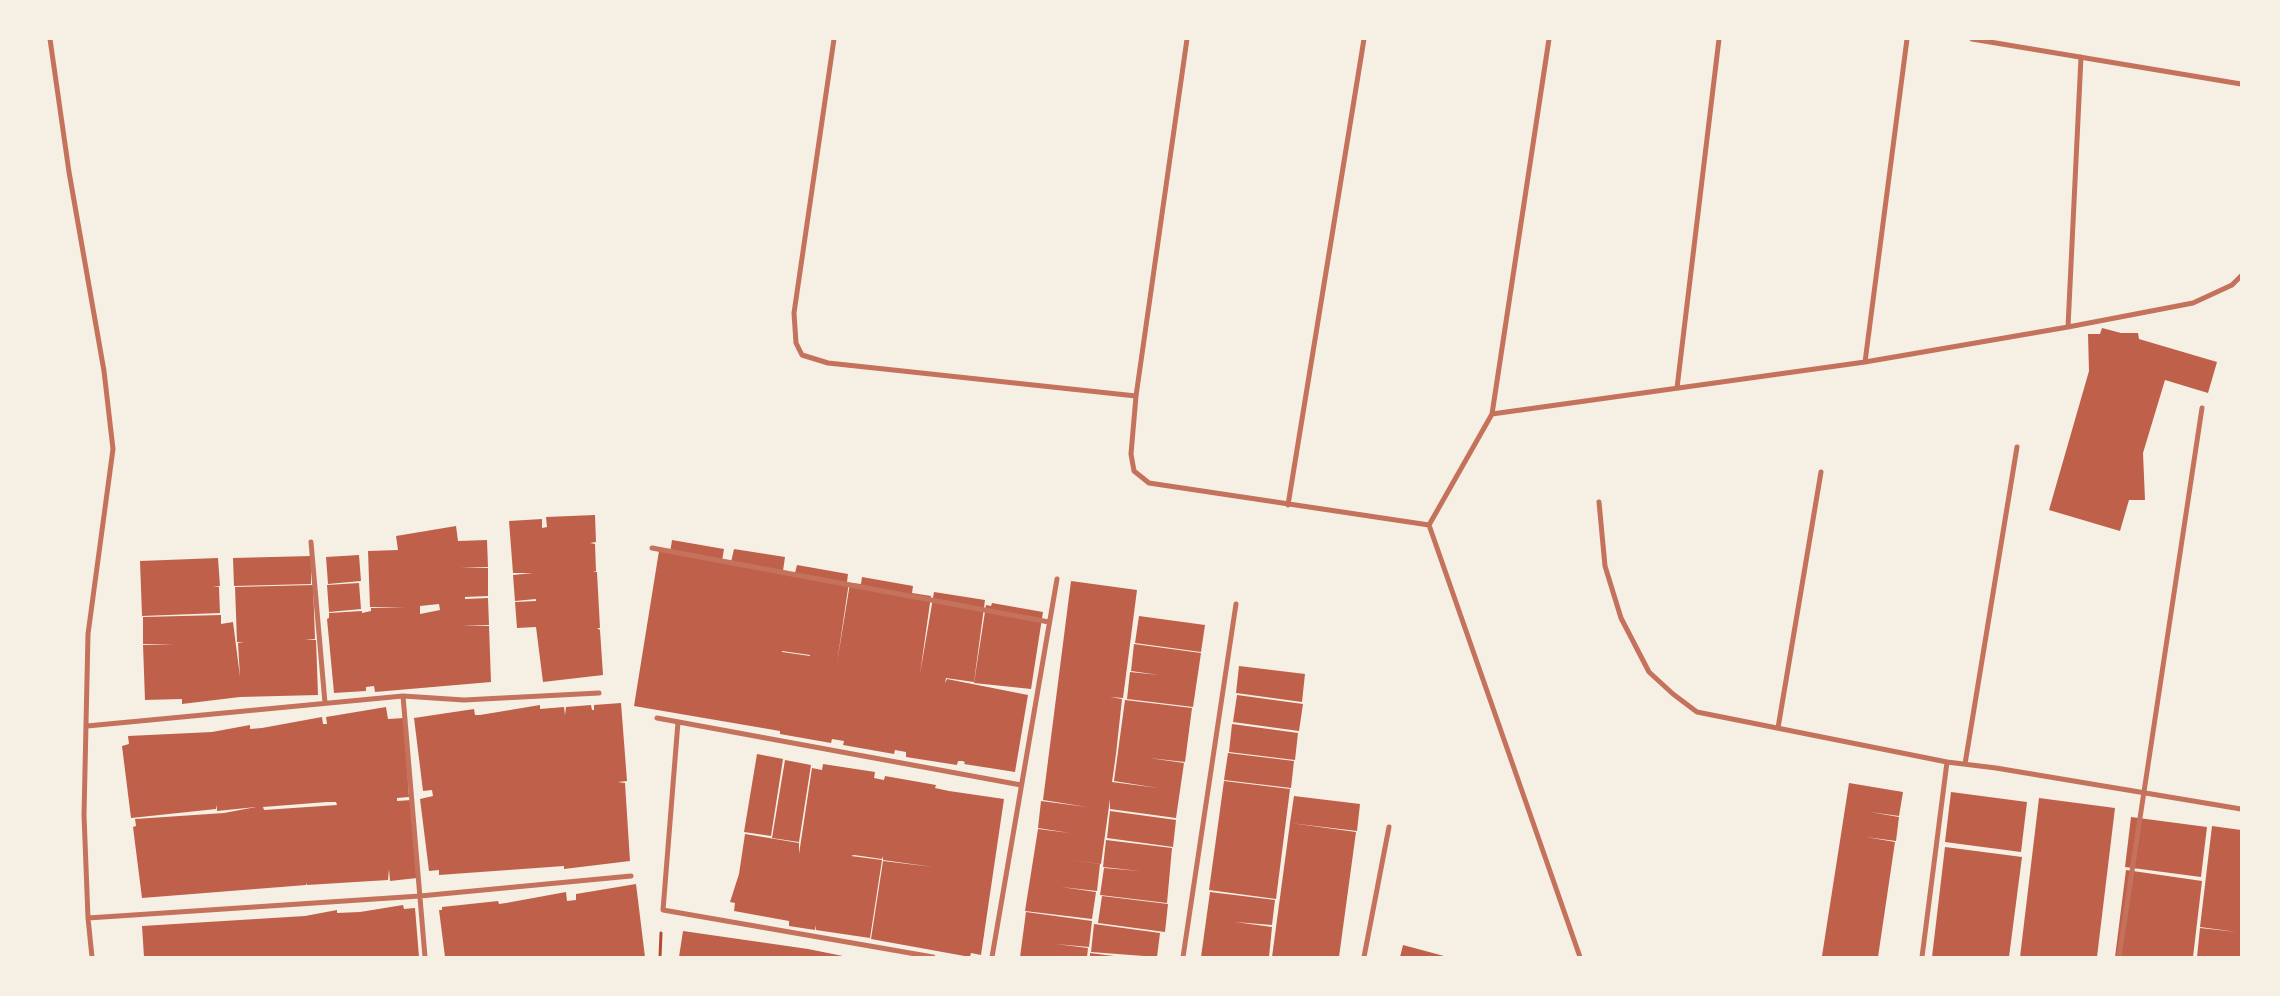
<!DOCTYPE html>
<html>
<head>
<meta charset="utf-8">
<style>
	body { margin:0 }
	#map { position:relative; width:2280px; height:996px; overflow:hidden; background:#f6efe4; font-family:Signika,sans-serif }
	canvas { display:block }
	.frame { position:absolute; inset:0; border:40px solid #f6efe4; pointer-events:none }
</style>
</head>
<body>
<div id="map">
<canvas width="2280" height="996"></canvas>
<div class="frame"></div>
</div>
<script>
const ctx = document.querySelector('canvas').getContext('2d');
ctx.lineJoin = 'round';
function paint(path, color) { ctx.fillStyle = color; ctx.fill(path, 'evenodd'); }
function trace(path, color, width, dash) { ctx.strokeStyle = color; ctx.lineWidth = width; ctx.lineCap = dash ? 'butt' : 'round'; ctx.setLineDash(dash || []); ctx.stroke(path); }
paint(new Path2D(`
	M 2102,328 L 2121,333 L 2138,333 L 2139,339 L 2217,362 L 2208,393 L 2165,380 L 2143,453 L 2145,500 L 2129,500 L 2120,531 L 2049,510 L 2089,371 L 2088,334 L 2100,334 Z
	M 595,515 L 596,542 L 590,543 L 595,544 L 596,571 L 593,571 L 597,572 L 600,628 L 597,628 L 600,630 L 603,675 L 543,682 L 536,627 L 517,628 L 515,602 L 536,601 L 536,599 L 515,601 L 513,575 L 533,573 L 513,573 L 509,521 L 542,519 L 542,528 L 547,527 L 546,517 Z
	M 456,526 L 458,541 L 487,540 L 488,567 L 461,568 L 488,568 L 488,596 L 465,597 L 465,599 L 488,598 L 489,625 L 462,626 L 489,626 L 491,682 L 375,692 L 374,686 L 366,687 L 366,691 L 334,693 L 327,619 L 329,618 L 329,613 L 362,611 L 362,613 L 371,611 L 371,608 L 405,607 L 370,607 L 368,551 L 398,550 L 396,536 ZM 439,604 L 440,610 L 420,614 L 420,606 Z
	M 672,540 L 724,549 L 722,561 L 731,562 L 734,549 L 785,557 L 783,571 L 795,573 L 797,565 L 848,574 L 847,582 L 849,582 L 837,663 L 850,583 L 861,584 L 862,577 L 913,586 L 912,593 L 931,596 L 920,674 L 934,592 L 985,600 L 974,682 L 946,678 L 945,683 L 947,679 L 1028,695 L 1015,772 L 964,764 L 965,762 L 962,761 L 958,761 L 957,765 L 906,757 L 906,752 L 895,750 L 894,754 L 843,745 L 844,741 L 832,739 L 831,743 L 780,734 L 780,731 L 634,706 L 659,551 L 670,553 ZM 782,651 L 810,655 L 810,656 L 782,652 Z
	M 359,555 L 361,581 L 328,584 L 326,557 Z
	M 311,556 L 311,584 L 234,586 L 233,558 Z
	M 218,558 L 220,586 L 213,587 L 219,587 L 220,613 L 142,616 L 140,561 Z
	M 1071,581 L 1137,590 L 1123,698 L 1110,697 L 1122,699 L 1116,754 L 1084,750 L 1116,754 L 1112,782 L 1158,788 L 1114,781 L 1125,700 L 1192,708 L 1185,762 L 1149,758 L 1184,763 L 1176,818 L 1110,809 L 1110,799 L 1101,864 L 1065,859 L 1100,864 L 1097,891 L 1061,887 L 1096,892 L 1092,919 L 1025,911 L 1038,829 L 1070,833 L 1038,828 L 1041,801 L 1087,807 L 1043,800 Z
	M 359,583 L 361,609 L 329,612 L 327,585 Z
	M 313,585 L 315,639 L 305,640 L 316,640 L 318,695 L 240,697 L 182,704 L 182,699 L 145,700 L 143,645 L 174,644 L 143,644 L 143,617 L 221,615 L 221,624 L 233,622 L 240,677 L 238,643 L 244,643 L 237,642 L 235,587 Z
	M 992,603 L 1043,612 L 1031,689 L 974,683 L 986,605 L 991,606 Z
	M 1139,616 L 1205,625 L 1201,652 L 1135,643 Z
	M 1134,644 L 1201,653 L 1193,707 L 1127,699 L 1130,672 L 1159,675 L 1131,671 Z
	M 1239,666 L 1305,674 L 1302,702 L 1236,693 Z
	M 1237,695 L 1303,704 L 1299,731 L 1233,722 Z
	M 621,703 L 627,781 L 618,782 L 625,783 L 630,861 L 564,869 L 564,866 L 439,875 L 439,870 L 429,871 L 420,799 L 433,796 L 432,790 L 423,791 L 414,718 L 474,709 L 475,715 L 480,715 L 540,705 L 540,709 L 564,707 L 565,715 L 566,707 L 591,705 L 592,710 L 594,710 L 594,705 Z
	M 386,707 L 388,719 L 404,718 L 409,797 L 397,798 L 397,801 L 411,800 L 417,878 L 390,881 L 389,869 L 388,880 L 307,885 L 307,883 L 306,885 L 142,898 L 133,827 L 136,826 L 135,819 L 224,813 L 256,807 L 217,811 L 217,805 L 216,809 L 131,818 L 122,746 L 129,744 L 128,736 L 212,732 L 250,725 L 250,729 L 262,728 L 322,717 L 323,724 L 327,724 L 326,717 ZM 327,802 L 336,802 L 337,805 L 264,810 L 263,807 Z
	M 1232,724 L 1298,733 L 1295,760 L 1229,752 Z
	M 1228,753 L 1294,761 L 1291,788 L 1224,780 Z
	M 757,754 L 783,759 L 771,836 L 744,832 Z
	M 785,760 L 811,765 L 799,842 L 772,838 Z
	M 823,764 L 875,772 L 874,778 L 884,780 L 885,776 L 936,785 L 935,788 L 949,791 L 1004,799 L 981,955 L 971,953 L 970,957 L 871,939 L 883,861 L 933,867 L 883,860 L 883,856 L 882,859 L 854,855 L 851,856 L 882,860 L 870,938 L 816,930 L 816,925 L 815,930 L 789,926 L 789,921 L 734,911 L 735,903 L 730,902 L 739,874 L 745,834 L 799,843 L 799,854 L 812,768 L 822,770 Z
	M 1224,781 L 1290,789 L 1276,899 L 1209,890 Z
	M 1849,783 L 1903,792 L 1899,816 L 1870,812 L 1899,817 L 1896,841 L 1866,837 L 1895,842 L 1878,957 L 1822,956 Z
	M 1951,792 L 2027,802 L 2021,852 L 1945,842 Z
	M 1294,796 L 1360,804 L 1357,831 L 1290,823 Z
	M 2039,798 L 2115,808 L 2097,957 L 2020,957 Z
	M 1110,811 L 1176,820 L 1173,847 L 1107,838 Z
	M 2131,817 L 2207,827 L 2201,877 L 2125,867 Z
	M 1290,823 L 1356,832 L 1339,957 L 1272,957 Z
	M 2212,826 L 2241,830 L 2241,957 L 2197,957 L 2200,928 L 2237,932 L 2200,927 Z
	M 1106,840 L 1172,848 L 1167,903 L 1100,895 L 1104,868 L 1140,871 L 1103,867 Z
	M 1945,847 L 2022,857 L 2009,957 L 1932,957 Z
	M 2126,870 L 2202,881 L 2193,957 L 2115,957 Z
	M 636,884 L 645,957 L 445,957 L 439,910 L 442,910 L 442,907 L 498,901 L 499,904 L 506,903 L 566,892 L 567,901 L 576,900 L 576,894 Z
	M 1210,892 L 1275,900 L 1272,925 L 1235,922 L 1272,927 L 1269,957 L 1201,957 Z
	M 1102,896 L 1168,904 L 1165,932 L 1098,923 Z
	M 403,905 L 404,909 L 415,908 L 419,957 L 144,957 L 142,926 L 305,916 L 337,910 L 337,913 L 360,912 Z
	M 1026,912 L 1092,921 L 1089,947 L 1056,944 L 1088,948 L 1087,957 L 1020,957 Z
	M 1094,924 L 1160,933 L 1157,957 L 1091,952 Z
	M 683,931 L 808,949 L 848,957 L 679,957 Z
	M 1403,945 L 1444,956 L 1444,957 L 1400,957 Z
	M 1090,953 L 1114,956 L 1114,957 L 1090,957 Z`), '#bf614a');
trace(new Path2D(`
	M 660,957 L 661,933`), '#b5482f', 3);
trace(new Path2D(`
	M 50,39 L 69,172 L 104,371 L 113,449 L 88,634 L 84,815 L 88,918 L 92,957
	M 834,39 L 794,313 L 796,343 L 802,355 L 828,363 L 1136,396
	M 1187,39 L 1136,396 L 1131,454 L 1134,471 L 1149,483 L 1429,525
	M 1549,39 L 1492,414 L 1429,525 L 1580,957
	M 1972,39 L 2241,84
	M 2068,327 L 2081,57
	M 1865,362 L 1907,39
	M 1677,388 L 1719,39
	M 1492,414 L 1865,362 L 2068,327 L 2193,303 L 2232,285 L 2241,276
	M 1599,502 L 1605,566 L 1621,618 L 1649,672 L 1673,694 L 1697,712 L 1947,762
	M 1288,505 L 1364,39
	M 311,542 L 325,703
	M 652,548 L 1049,622
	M 403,696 L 425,957
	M 657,718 L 1021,785
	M 678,722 L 663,910 L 933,957
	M 87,726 L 403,696 L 464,700 L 599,693
	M 1778,728 L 1821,472
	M 1965,764 L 2017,447
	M 88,918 L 420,896 L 631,876
	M 992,957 L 1057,579
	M 1183,957 L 1236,604
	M 1364,957 L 1389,827
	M 1922,957 L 1947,762 L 1996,768 L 2241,809
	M 2119,957 L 2202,408`), '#c5725c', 5);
</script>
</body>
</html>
